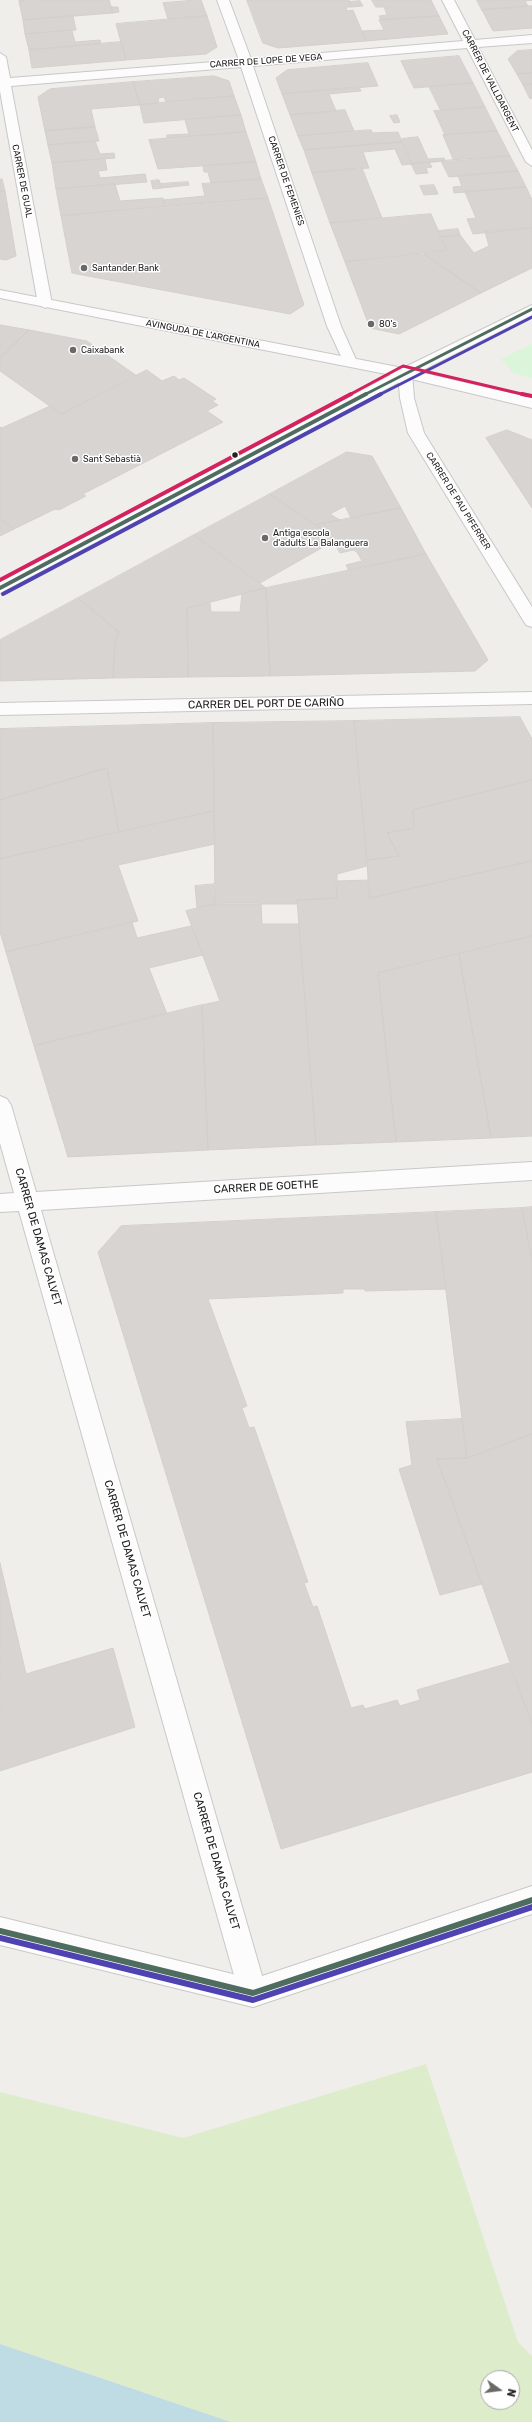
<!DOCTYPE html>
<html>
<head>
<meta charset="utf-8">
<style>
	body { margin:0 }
	#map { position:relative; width:532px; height:2422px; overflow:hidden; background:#f0eeeb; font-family:Rubik,sans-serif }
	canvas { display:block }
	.north { position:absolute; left:480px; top:2370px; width:40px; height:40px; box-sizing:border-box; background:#fff; border:1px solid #a7a7a7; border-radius:50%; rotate:104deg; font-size:11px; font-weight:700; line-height:16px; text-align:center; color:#222 }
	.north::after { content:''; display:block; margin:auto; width:14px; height:18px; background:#6a6968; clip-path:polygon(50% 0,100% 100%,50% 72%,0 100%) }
</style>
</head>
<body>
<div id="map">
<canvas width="532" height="2422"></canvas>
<div class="north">N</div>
</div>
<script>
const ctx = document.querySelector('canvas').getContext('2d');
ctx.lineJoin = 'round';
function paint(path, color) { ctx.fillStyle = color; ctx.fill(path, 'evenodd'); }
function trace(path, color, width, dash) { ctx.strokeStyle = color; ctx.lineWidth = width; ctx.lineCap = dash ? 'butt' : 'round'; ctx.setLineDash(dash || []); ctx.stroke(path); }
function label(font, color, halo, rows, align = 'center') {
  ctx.font = font + ' Rubik,sans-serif'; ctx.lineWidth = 3; ctx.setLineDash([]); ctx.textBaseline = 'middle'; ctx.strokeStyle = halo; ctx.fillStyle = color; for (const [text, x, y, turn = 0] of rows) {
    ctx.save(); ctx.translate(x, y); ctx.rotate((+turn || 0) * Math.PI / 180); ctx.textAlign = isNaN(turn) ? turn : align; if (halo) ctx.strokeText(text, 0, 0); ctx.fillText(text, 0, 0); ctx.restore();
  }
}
paint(new Path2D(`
	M 426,2064 L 518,2342 L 532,2356 L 532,2422 L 231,2422 L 0,2344 L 0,2092 L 183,2138 ZM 488,2378 L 512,2378 L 512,2402 L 488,2402 Z`), '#ddeccb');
paint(new Path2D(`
	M 532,344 L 532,378 L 513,373 L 501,359 Z`), '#daf5da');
paint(new Path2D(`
	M 0,2344 L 231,2422 L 0,2422 Z`), '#bfdbe3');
const building = new Path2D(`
	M 39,0 L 109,0 L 113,13 L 23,20 L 19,1 Z
	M 201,0 L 207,16 L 168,19 L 163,3 Z
	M 247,0 L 349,0 L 351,7 L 346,7 L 347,11 L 353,10 L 366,41 L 278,48 L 263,43 Z
	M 372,0 L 431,0 L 439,16 L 381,20 L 379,16 L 387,15 L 384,7 L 376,7 Z
	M 477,0 L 532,0 L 525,1 L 528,6 L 482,10 Z
	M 360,1 L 363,6 L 351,7 L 349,2 Z
	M 528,6 L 532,6 L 532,28 L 493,31 L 482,10 Z
	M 111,7 L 118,7 L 119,12 L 113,13 Z
	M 73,16 L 76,30 L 25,34 L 23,20 Z
	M 207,16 L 217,47 L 206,54 L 126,60 L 116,24 Z
	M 439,16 L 448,34 L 366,41 L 362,31 L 384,30 L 379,20 Z
	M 72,31 L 75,42 L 100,40 L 101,44 L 29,50 L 25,34 Z
	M 121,42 L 126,60 L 32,68 L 29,50 Z
	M 532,50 L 532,73 L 517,74 L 508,59 L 517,51 Z
	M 459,56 L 473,83 L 414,88 L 401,61 Z
	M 368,63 L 378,86 L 282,94 L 276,78 L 287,70 Z
	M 532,73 L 532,84 L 523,85 L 517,74 Z
	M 214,76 L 229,81 L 234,96 L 166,102 L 164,97 L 158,98 L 159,103 L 140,105 L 133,82 Z
	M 133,82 L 140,105 L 91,109 L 95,127 L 45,131 L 38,97 L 50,89 Z
	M 473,83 L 485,107 L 441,111 L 429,87 Z
	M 532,84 L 532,98 L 530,99 L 523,85 Z
	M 359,87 L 361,91 L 329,94 L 336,111 L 290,115 L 282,94 Z
	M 234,96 L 241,115 L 144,123 L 140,105 Z
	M 485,107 L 497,131 L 445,135 L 434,111 Z
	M 345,110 L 354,131 L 298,136 L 290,115 Z
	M 241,115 L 246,132 L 167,138 L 167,135 L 189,134 L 185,120 Z
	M 397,115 L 400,122 L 394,123 L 390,116 Z
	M 95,127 L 99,141 L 48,145 L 45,131 Z
	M 371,130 L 373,133 L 398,132 L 402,142 L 304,150 L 298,136 Z
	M 497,131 L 510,156 L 454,161 L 443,135 Z
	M 246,132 L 256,162 L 158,169 L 149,140 Z
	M 418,137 L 428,159 L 444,158 L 445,161 L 412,164 L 402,139 Z
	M 95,141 L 100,154 L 114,153 L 115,158 L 52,163 L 48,145 Z
	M 402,142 L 412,164 L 402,165 L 395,149 L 363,152 L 369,168 L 312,173 L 304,150 Z
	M 510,156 L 518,171 L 449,177 L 441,161 Z
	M 105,159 L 107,170 L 98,171 L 100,178 L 145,174 L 147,182 L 56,189 L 52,163 Z
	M 256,162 L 261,179 L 211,183 L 208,172 L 204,172 L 203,166 Z
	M 429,162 L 432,167 L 426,168 L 428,173 L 416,174 L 411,164 Z
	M 362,168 L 382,218 L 330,223 L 312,173 Z
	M 518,171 L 526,187 L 454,193 L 453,187 L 462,186 L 458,176 Z
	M 2,179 L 5,191 L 0,191 L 0,180 Z
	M 261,179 L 268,198 L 165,206 L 163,200 L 205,196 L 202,184 Z
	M 159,180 L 162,188 L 153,189 L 151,181 Z
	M 188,182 L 189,185 L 162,188 L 161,184 Z
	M 115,184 L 120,201 L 163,198 L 165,206 L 61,216 L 56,189 Z
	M 434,185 L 438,194 L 424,195 L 420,186 Z
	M 526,187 L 532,200 L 532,228 L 473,234 L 467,219 L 476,218 L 465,192 Z
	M 0,191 L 5,191 L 16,256 L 6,260 L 0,259 Z
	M 268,198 L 304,305 L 290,314 L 72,273 L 61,216 Z
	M 431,214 L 447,250 L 345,262 L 330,223 Z
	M 532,228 L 532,268 L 481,293 L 424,254 L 447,250 L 440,237 L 460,235 L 474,253 L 489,246 L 485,232 Z
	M 458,229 L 460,235 L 440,237 L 438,231 Z
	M 424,254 L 481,293 L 399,334 L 370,328 L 345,262 Z
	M 0,325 L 29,330 L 0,358 Z
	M 29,330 L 87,341 L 137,376 L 61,414 L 0,371 L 0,358 Z
	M 147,370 L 162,381 L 174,376 L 179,380 L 184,378 L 216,399 L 212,401 L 218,405 L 207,411 L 223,422 L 83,494 L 86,496 L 59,510 L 55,509 L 14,529 L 0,519 L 0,427 L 2,428 L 50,406 L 61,414 Z
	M 507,430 L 532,440 L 532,508 L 486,438 Z
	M 347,452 L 372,456 L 401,508 L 351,518 L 345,506 L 330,514 L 340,520 L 315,525 L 270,494 Z
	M 270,494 L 329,534 L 332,542 L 260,583 L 194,535 Z
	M 401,508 L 426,554 L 349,571 L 346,565 L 362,561 L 357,552 L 353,550 L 340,553 L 329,534 L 315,525 Z
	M 0,519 L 14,529 L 0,536 Z
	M 194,535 L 266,588 L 187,608 L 188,677 L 113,678 L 115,643 L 119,632 L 78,598 Z
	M 426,554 L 488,660 L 475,671 L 270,676 L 266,588 Z
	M 266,588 L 270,676 L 188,677 L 187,608 L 210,603 L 211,612 L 240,612 L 242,594 Z
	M 78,598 L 119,632 L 115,643 L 113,678 L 0,681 L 0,640 Z
	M 520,717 L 532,739 L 532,780 L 413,810 L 414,828 L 387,833 L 399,856 L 367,860 L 354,721 Z
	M 354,721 L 367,866 L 337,874 L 337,898 L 297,900 L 297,904 L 215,904 L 213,723 Z
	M 213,723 L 214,811 L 119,832 L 107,768 L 0,800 L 0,729 Z
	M 107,768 L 119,832 L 0,859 L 0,800 Z
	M 532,780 L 532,861 L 369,898 L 367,860 L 399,856 L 387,833 L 414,828 L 413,810 Z
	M 214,811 L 215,844 L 118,865 L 138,921 L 6,952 L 0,932 L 0,859 Z
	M 532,861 L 532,936 L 378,973 L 396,1142 L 316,1145 L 297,900 L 337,898 L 336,881 L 369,880 L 369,898 Z
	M 216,884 L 215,904 L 197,908 L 195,886 Z
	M 219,903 L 261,903 L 262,924 L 299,924 L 316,1145 L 208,1150 L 202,1005 L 220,1001 L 186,911 Z
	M 132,922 L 137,938 L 191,926 L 203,955 L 149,968 L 167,1014 L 34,1046 L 6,952 Z
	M 532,936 L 532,1136 L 491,1138 L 459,954 Z
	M 459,954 L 491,1138 L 396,1142 L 378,973 Z
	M 202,1005 L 208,1150 L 68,1157 L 34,1046 Z
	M 532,1207 L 532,1260 L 522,1208 Z
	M 522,1208 L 532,1260 L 532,1434 L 467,1458 L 436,1212 Z
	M 436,1212 L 446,1289 L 365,1291 L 365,1289 L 343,1289 L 343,1293 L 208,1299 L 247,1406 L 242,1408 L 249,1428 L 254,1427 L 308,1582 L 304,1583 L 313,1607 L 317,1606 L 351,1708 L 363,1705 L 365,1709 L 397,1700 L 400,1706 L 420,1700 L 417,1690 L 509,1663 L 532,1724 L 532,1772 L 281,1849 L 98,1252 L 121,1226 Z
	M 462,1419 L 467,1458 L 437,1459 L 482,1584 L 440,1595 L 399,1469 L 412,1465 L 406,1422 Z
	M 532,1434 L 532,1724 L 437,1459 L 467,1458 Z
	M 0,1563 L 26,1674 L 113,1648 L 135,1727 L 0,1771 Z`);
paint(building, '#d7d4d2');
trace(building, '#d3d0cc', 1);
const minor = new Path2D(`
	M 217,0 L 229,0 L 251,59 L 463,41 L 442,0 L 454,0 L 475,40 L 532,35 L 532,43 L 478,47 L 532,150 L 532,166 L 526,162 L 467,48 L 253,66 L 341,326 L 357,362 L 355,365 L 345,365 L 327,326 L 241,67 L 11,86 L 52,304 L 45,308 L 38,304 L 0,91 L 0,53 L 6,57 L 10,78 L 239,60 Z
	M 405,369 L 412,373 L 414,398 L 424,433 L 532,607 L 532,627 L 526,625 L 408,433 L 400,398 L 398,373 Z
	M 532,692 L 532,704 L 0,715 L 0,703 Z
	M 0,1096 L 7,1099 L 11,1105 L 36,1192 L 532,1162 L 532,1180 L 41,1210 L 267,1993 L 263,2003 L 253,2007 L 243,2003 L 239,1993 L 19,1211 L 0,1212 L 0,1194 L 14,1193 L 0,1143 Z`);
const tertiary = new Path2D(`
	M 0,290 L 403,368 L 532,305 L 532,315 L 419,372 L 532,398 L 532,408 L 407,378 L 0,593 L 0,581 L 391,375 L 0,298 Z
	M 532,1886 L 532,1914 L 253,2007 L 0,1945 L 0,1917 L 253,1979 Z`);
trace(minor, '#c9c8c7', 2);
trace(tertiary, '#c9c8c7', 2);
paint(minor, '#fdfcfc');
paint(tertiary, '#fdfcfc');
trace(new Path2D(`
	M 364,395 L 532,309`), '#4f6d5e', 3);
trace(new Path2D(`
	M 0,588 L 366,394`), '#4f6d5e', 4);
trace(new Path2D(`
	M 0,1931 L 253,1993 L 532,1900`), '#4f6d5e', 6);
trace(new Path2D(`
	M 379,395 L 532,317`), '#4e43b1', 3);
trace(new Path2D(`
	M 3,594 L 381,394`), '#4e43b1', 4);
trace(new Path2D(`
	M 0,1938 L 253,2000 L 532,1907`), '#4e43b1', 6);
trace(new Path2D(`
	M 349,395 L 403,366 L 526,395`), '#d4225e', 3);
trace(new Path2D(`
	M 522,394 L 532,396
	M 0,580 L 351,394`), '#d4225e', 4);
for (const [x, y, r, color] of [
	[84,268,4,"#6a6968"],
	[371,324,4,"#6a6968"],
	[73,350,4,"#6a6968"],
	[235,455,3.5,"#222"],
	[75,459,4,"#6a6968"],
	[265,538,4,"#6a6968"]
]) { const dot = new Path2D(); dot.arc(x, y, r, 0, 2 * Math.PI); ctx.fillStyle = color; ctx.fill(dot); trace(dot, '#fff', 1.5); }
label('9px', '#222', '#fff', [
	["CARRER DE LOPE DE VEGA",266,61,-4],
	["CARRER DE VALLDARGENT",490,81,63],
	["CARRER DE GUAL",22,181,79],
	["CARRER DE FEMENIES",286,181,71],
	["AVINGUDA DE L'ARGENTINA",203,334,11],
	["CARRER DE PAU PIFERRER",458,501,58]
]);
label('9px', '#222', '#fff', [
	["Santander Bank",92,268],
	["80's",379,324],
	["Caixabank",81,350],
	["Sant Sebastià",83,459],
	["Antiga escola",273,533],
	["d'adults La Balanguera",273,543]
], 'left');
label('11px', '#222', '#fff', [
	["CARRER DEL PORT DE CARIÑO",266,704,-1],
	["CARRER DE GOETHE",266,1187,-3],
	["CARRER DE DAMAS CALVET",38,1237,74],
	["CARRER DE DAMAS CALVET",127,1549,74],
	["CARRER DE DAMAS CALVET",216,1861,74]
]);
</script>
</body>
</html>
